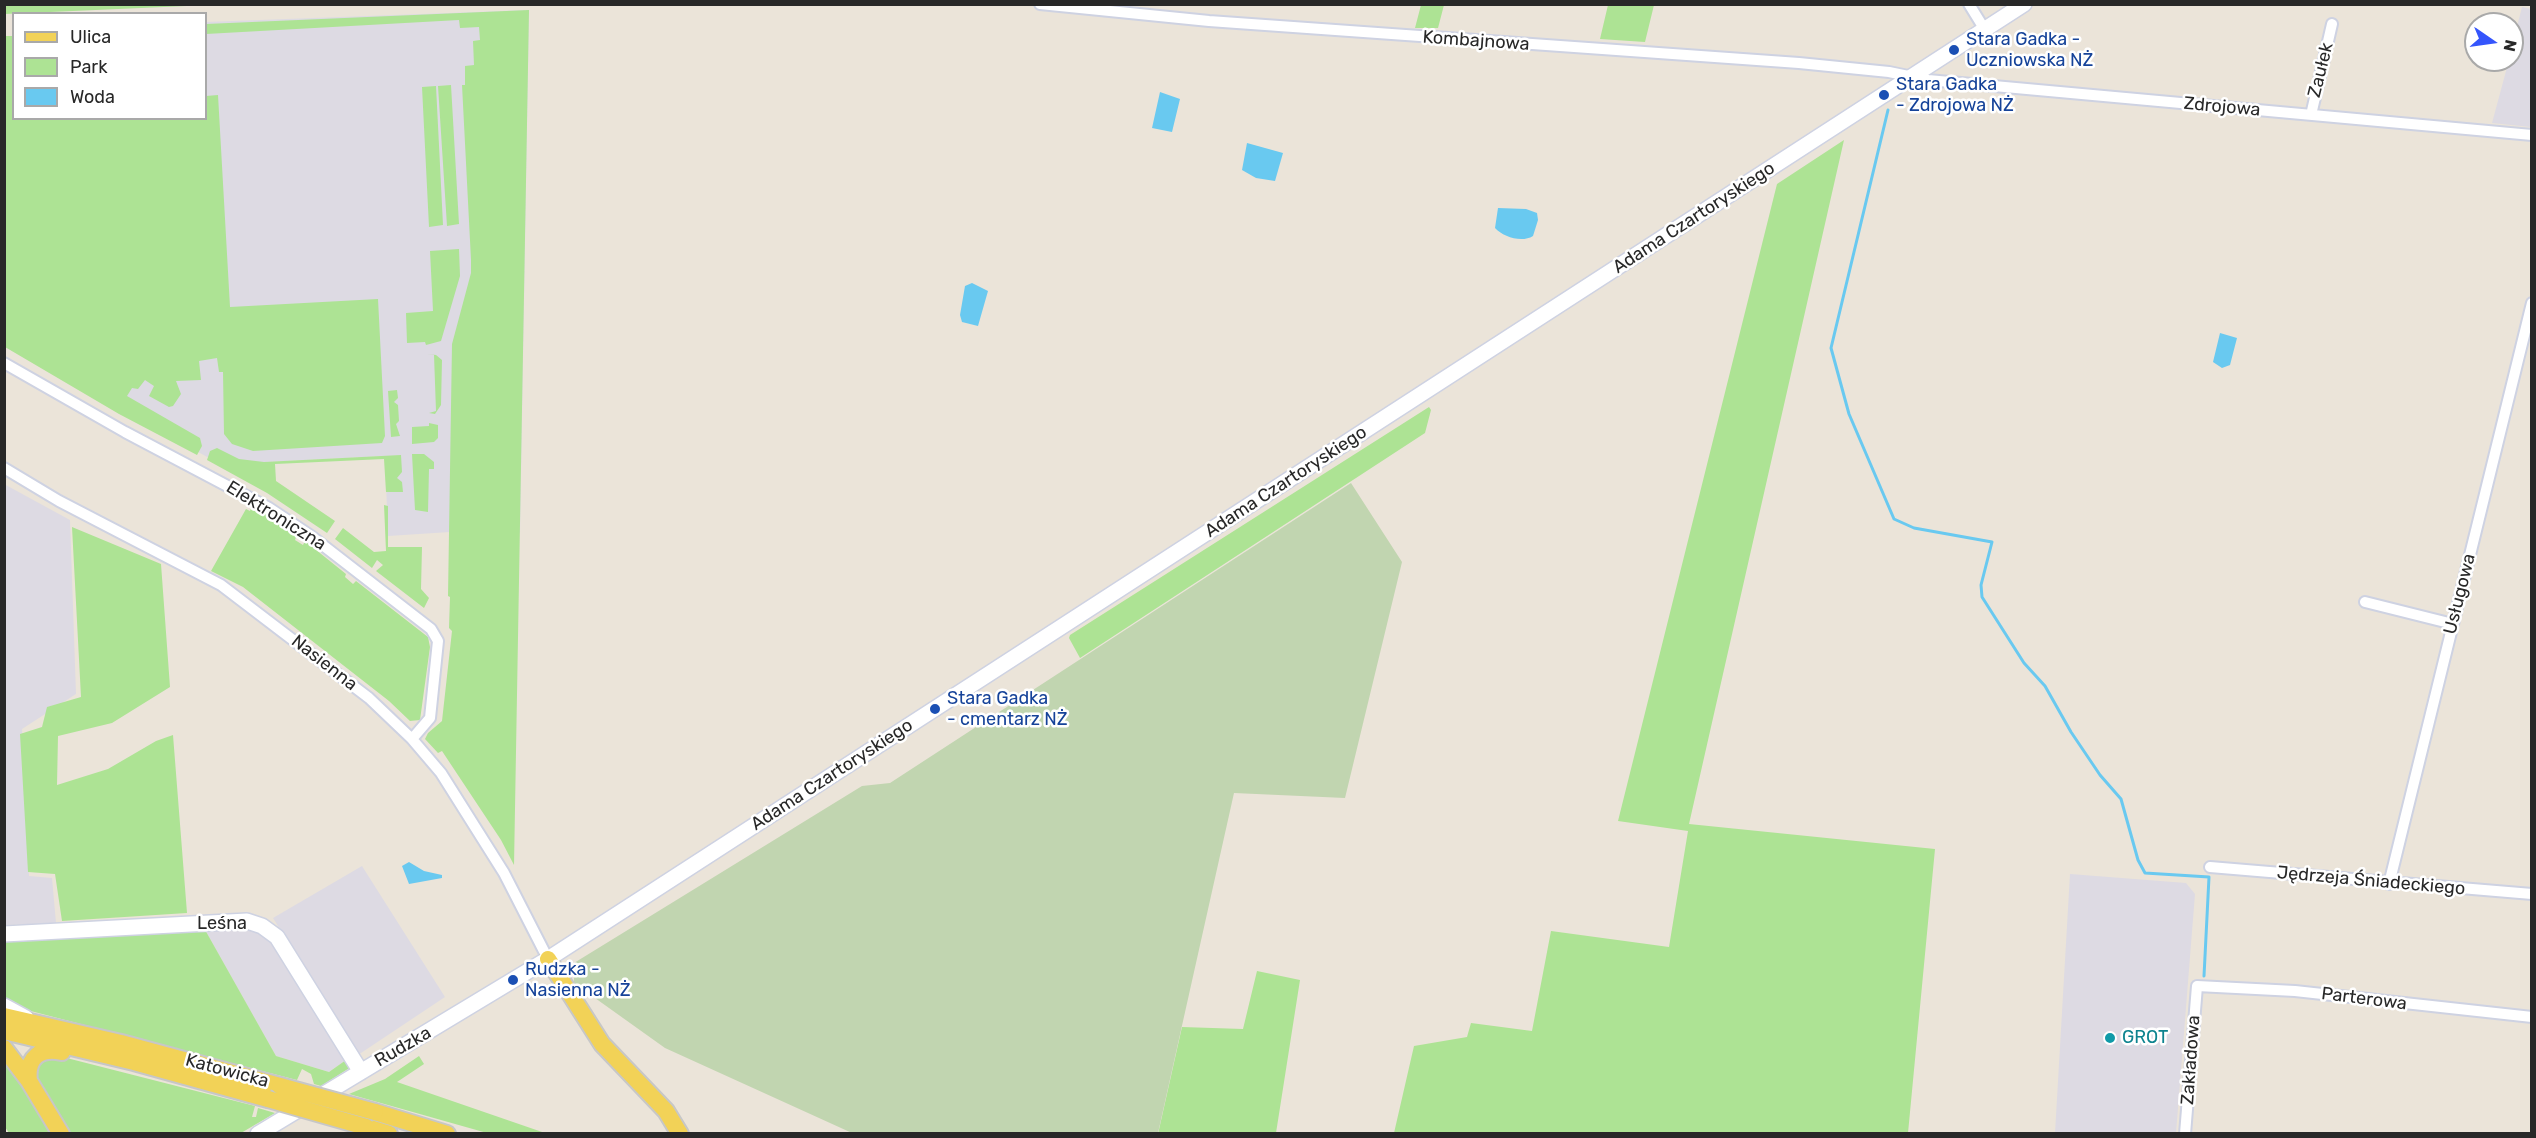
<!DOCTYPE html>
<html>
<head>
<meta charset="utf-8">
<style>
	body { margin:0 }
	#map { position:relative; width:2536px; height:1138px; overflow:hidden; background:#ebe4d9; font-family:Rubik,sans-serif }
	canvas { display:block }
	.frame { position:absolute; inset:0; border:6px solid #282828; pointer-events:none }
	.legend { position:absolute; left:12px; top:12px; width:195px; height:108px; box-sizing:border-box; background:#fff; border:2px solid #a9a9a9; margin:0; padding:8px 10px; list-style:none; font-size:18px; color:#282828 }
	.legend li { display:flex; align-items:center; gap:12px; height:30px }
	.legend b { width:30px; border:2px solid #a9a9a9 }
	.north { position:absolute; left:2464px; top:12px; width:60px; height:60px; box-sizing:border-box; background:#fff; border:2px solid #a9a9a9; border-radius:50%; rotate:103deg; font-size:16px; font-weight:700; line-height:24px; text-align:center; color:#282828 }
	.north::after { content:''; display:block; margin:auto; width:21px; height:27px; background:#3555fc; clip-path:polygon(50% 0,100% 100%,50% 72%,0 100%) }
</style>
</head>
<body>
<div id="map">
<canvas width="2536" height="1138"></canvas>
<div class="frame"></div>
<ul class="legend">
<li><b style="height:8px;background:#f2d257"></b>Ulica</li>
<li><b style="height:16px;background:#ade394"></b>Park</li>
<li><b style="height:16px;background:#69c9f0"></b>Woda</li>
</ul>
<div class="north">N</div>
</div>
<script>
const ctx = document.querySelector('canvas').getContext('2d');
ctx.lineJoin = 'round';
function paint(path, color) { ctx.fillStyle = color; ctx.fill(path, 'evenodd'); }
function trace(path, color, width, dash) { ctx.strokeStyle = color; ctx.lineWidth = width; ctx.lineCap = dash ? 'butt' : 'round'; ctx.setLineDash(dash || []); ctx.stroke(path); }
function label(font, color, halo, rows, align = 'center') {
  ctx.font = font + ' Rubik,sans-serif'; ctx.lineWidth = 5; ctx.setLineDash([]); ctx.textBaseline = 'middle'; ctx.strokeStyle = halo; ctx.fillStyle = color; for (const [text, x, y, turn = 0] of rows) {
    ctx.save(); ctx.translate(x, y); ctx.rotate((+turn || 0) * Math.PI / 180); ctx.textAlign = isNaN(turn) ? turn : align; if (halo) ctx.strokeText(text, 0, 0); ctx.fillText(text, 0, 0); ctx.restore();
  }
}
paint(new Path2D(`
	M 2522,7 L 2531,9 L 2531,127 L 2492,123 L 2509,60 L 2512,60 L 2512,46 Z
	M 529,10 L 520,533 L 450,532 L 388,536 L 385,456 L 247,463 L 233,471 L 5,347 L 4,42 L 14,118 L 206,118 L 206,22 Z
	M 4,484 L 70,520 L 76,694 L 22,729 L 29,876 L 52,878 L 56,923 L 5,925 Z
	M 362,866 L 445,997 L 358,1055 L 273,918 Z
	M 2070,874 L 2186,883 L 2195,894 L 2176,1133 L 2055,1133 Z
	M 250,926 L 271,939 L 346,1060 L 329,1072 L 276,1056 L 204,928 Z`), '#dddae3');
paint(new Path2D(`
	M 5,4 L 209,4 L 209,5 L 5,14 Z
	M 1421,5 L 1444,5 L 1438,28 L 1415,28 Z
	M 1608,5 L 1654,5 L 1645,42 L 1600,39 Z
	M 529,10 L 514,865 L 501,840 L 442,751 L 438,753 L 425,739 L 428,733 L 442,721 L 452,631 L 449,628 L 450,597 L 448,596 L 452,344 L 471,273 L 471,260 L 462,85 L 465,85 L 465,66 L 474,65 L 473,41 L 480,40 L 479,27 L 460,28 L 459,20 L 206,34 L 206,24 Z
	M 5,36 L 13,36 L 14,118 L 206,118 L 206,96 L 218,95 L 230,307 L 378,299 L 385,436 L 382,443 L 253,451 L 232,444 L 224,434 L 223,372 L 219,372 L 217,358 L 199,361 L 201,380 L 176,381 L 181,394 L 173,406 L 169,407 L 149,396 L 154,386 L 145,380 L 138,389 L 132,388 L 127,396 L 200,438 L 202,446 L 197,455 L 119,414 L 5,347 Z
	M 451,85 L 459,224 L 447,226 L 438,86 Z
	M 436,86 L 443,225 L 429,227 L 422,87 Z
	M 1844,140 L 1689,824 L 1935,849 L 1908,1133 L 1394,1133 L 1414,1046 L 1467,1037 L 1471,1023 L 1532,1031 L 1551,931 L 1669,947 L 1688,831 L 1618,821 L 1777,184 Z
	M 459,249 L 460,276 L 441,341 L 426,345 L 425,342 L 407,343 L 406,313 L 433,311 L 430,251 Z
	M 427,354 L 436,355 L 442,360 L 441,405 L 435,414 L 429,413 L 436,411 L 434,355 Z
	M 397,390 L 398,398 L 394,402 L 398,405 L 399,421 L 396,424 L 400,436 L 391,437 L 388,391 Z
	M 1429,407 L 1431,410 L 1425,433 L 1080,658 L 1069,638 L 1070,635 Z
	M 429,423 L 438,425 L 438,438 L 434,442 L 412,444 L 412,427 L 429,426 Z
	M 217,448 L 239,459 L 264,462 L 401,455 L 402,472 L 397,478 L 402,482 L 403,492 L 386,492 L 384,459 L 275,464 L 276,481 L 335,521 L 327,533 L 267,493 L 207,460 L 210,451 Z
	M 412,454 L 424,454 L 434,462 L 434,469 L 429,469 L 428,512 L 415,510 Z
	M 252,505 L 297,535 L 295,540 L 303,545 L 305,541 L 346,574 L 345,577 L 353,584 L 356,581 L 428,637 L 430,647 L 420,720 L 410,721 L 389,701 L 243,587 L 211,571 L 246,509 L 250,511 Z
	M 384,505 L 388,506 L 388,547 L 422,547 L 421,589 L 429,598 L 424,608 L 376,571 L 383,565 L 377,560 L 372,568 L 335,539 L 343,528 L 374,552 L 386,551 Z
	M 72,527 L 161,564 L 170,687 L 112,723 L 58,736 L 57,785 L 108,769 L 156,741 L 173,735 L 187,913 L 62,921 L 55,874 L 28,872 L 20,734 L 42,727 L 47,707 L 81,697 Z
	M 204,928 L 276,1056 L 329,1072 L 346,1060 L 351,1067 L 321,1086 L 314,1084 L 311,1074 L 302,1069 L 297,1080 L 19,1008 L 5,1001 L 5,939 Z
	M 1257,971 L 1300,980 L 1276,1133 L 1158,1134 L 1182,1027 L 1243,1029 Z
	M 4,1052 L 54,1133 L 9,1133 L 5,1127 Z
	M 51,1054 L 255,1106 L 252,1117 L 256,1117 L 258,1108 L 275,1113 L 241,1133 L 67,1133 L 34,1075 L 37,1061 Z
	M 419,1056 L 424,1064 L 397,1082 L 545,1133 L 487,1133 L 349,1094 L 385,1079 Z`), '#ade394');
paint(new Path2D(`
	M 1351,483 L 1402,562 L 1345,798 L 1234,793 L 1158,1133 L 852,1133 L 665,1048 L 574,983 L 574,963 L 862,786 L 890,783 Z`), '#c1d5b0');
paint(new Path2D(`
	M 1160,92 L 1180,99 L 1172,132 L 1152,128 Z
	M 1247,143 L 1283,153 L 1275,181 L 1256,178 L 1242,170 Z
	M 1498,208 L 1526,209 L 1537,213 L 1538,220 L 1533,236 C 1522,243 1503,237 1495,228 Z
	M 972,283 L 988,291 L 978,326 L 962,322 L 960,315 L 965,286 Z
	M 2220,333 L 2237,338 L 2230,365 L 2222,368 L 2213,362 Z
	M 409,862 L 424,871 L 442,875 L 442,878 L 409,884 L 402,866 Z`), '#69c9f0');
trace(new Path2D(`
	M 1888,110 L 1831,348 L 1849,414 L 1894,519 L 1914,528 L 1992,542 L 1981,585 L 1982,597 L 2024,663 L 2045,686 L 2071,732 L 2100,775 L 2121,799 L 2138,860 L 2145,873 L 2209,877 L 2204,976`), '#69c9f0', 3);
const street = new Path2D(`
	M 1040,4 L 1209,21 L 1799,63 L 1889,72 L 1928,80 L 2532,135
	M 1969,4 L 1985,30
	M 2311,115 L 2332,24
	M 4,363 L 125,432 L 269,508 L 311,536 L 431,629 L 438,641 L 430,718 L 412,739
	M 4,468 L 59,501 L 221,585 L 369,698 L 412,739 L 441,773 L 504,873 L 548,959
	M 2365,602 L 2453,624
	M 2210,867 L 2532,894
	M 2389,884 L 2532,303
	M 2185,1134 L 2197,986 L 2295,991 L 2532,1017`);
const secondary = new Path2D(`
	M 4,934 L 247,921 L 262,926 L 277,937 L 361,1072
	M 4,1006 L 26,1018
	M 258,1134 L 548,959 L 2024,4`);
const primary = new Path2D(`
	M 548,959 L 602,1044 L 666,1111 L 680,1134
	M 4,1016 L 121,1043 L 280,1086
	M 4,1031 L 134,1062 L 268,1099
	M 4,1048 L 29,1081 L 61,1134
	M 29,1081 C 26,1057 41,1047 62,1052
	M 375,1112 L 447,1134
	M 366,1127 L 389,1134`);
trace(street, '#ced2e2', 14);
trace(secondary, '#ced2e2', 18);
trace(primary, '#c7c7c7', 20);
trace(street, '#fff', 10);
trace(secondary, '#fff', 15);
trace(primary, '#f2d257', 16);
const primaryBridge = new Path2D(`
	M 280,1086 L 375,1112
	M 268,1099 L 366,1127`);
trace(primaryBridge, '#c7c7c7', 20, []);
trace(primaryBridge, '#f2d257', 16);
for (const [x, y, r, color] of [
	[1954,50,6,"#1a4fb4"],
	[1884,95,6,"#1a4fb4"],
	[935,709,6,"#1a4fb4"],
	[513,980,6,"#1a4fb4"],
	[2110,1038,6,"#0f9aa8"]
]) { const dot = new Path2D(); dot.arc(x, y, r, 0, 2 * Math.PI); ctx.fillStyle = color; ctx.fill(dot); trace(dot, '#fff', 2); }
label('18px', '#164399', '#fff', [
	["Stara Gadka -",1966,40],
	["Uczniowska NŻ",1966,61],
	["Stara Gadka",1896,85],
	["- Zdrojowa NŻ",1896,106],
	["Stara Gadka",947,699],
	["- cmentarz NŻ",947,720],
	["Rudzka -",525,970],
	["Nasienna NŻ",525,991]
], 'left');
label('18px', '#282828', '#fff', [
	["Kombajnowa",1476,41,4],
	["Zaułek",2321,70,-76],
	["Zdrojowa",2222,107,5],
	["Adama Czartoryskiego",1694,218,-33],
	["Adama Czartoryskiego",1286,482,-33],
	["Elektroniczna",276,516,32],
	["Usługowa",2460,594,-76],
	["Nasienna",324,663,38],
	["Adama Czartoryskiego",832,775,-33],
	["Jędrzeja Śniadeckiego",2371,881,5],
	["Leśna",222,924],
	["Parterowa",2364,999,7],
	["Rudzka",403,1047,-30],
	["Zakładowa",2191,1060,-86],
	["Katowicka",227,1071,15]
]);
label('18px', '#0d838f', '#fff', [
	["GROT",2122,1038]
], 'left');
</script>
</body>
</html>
